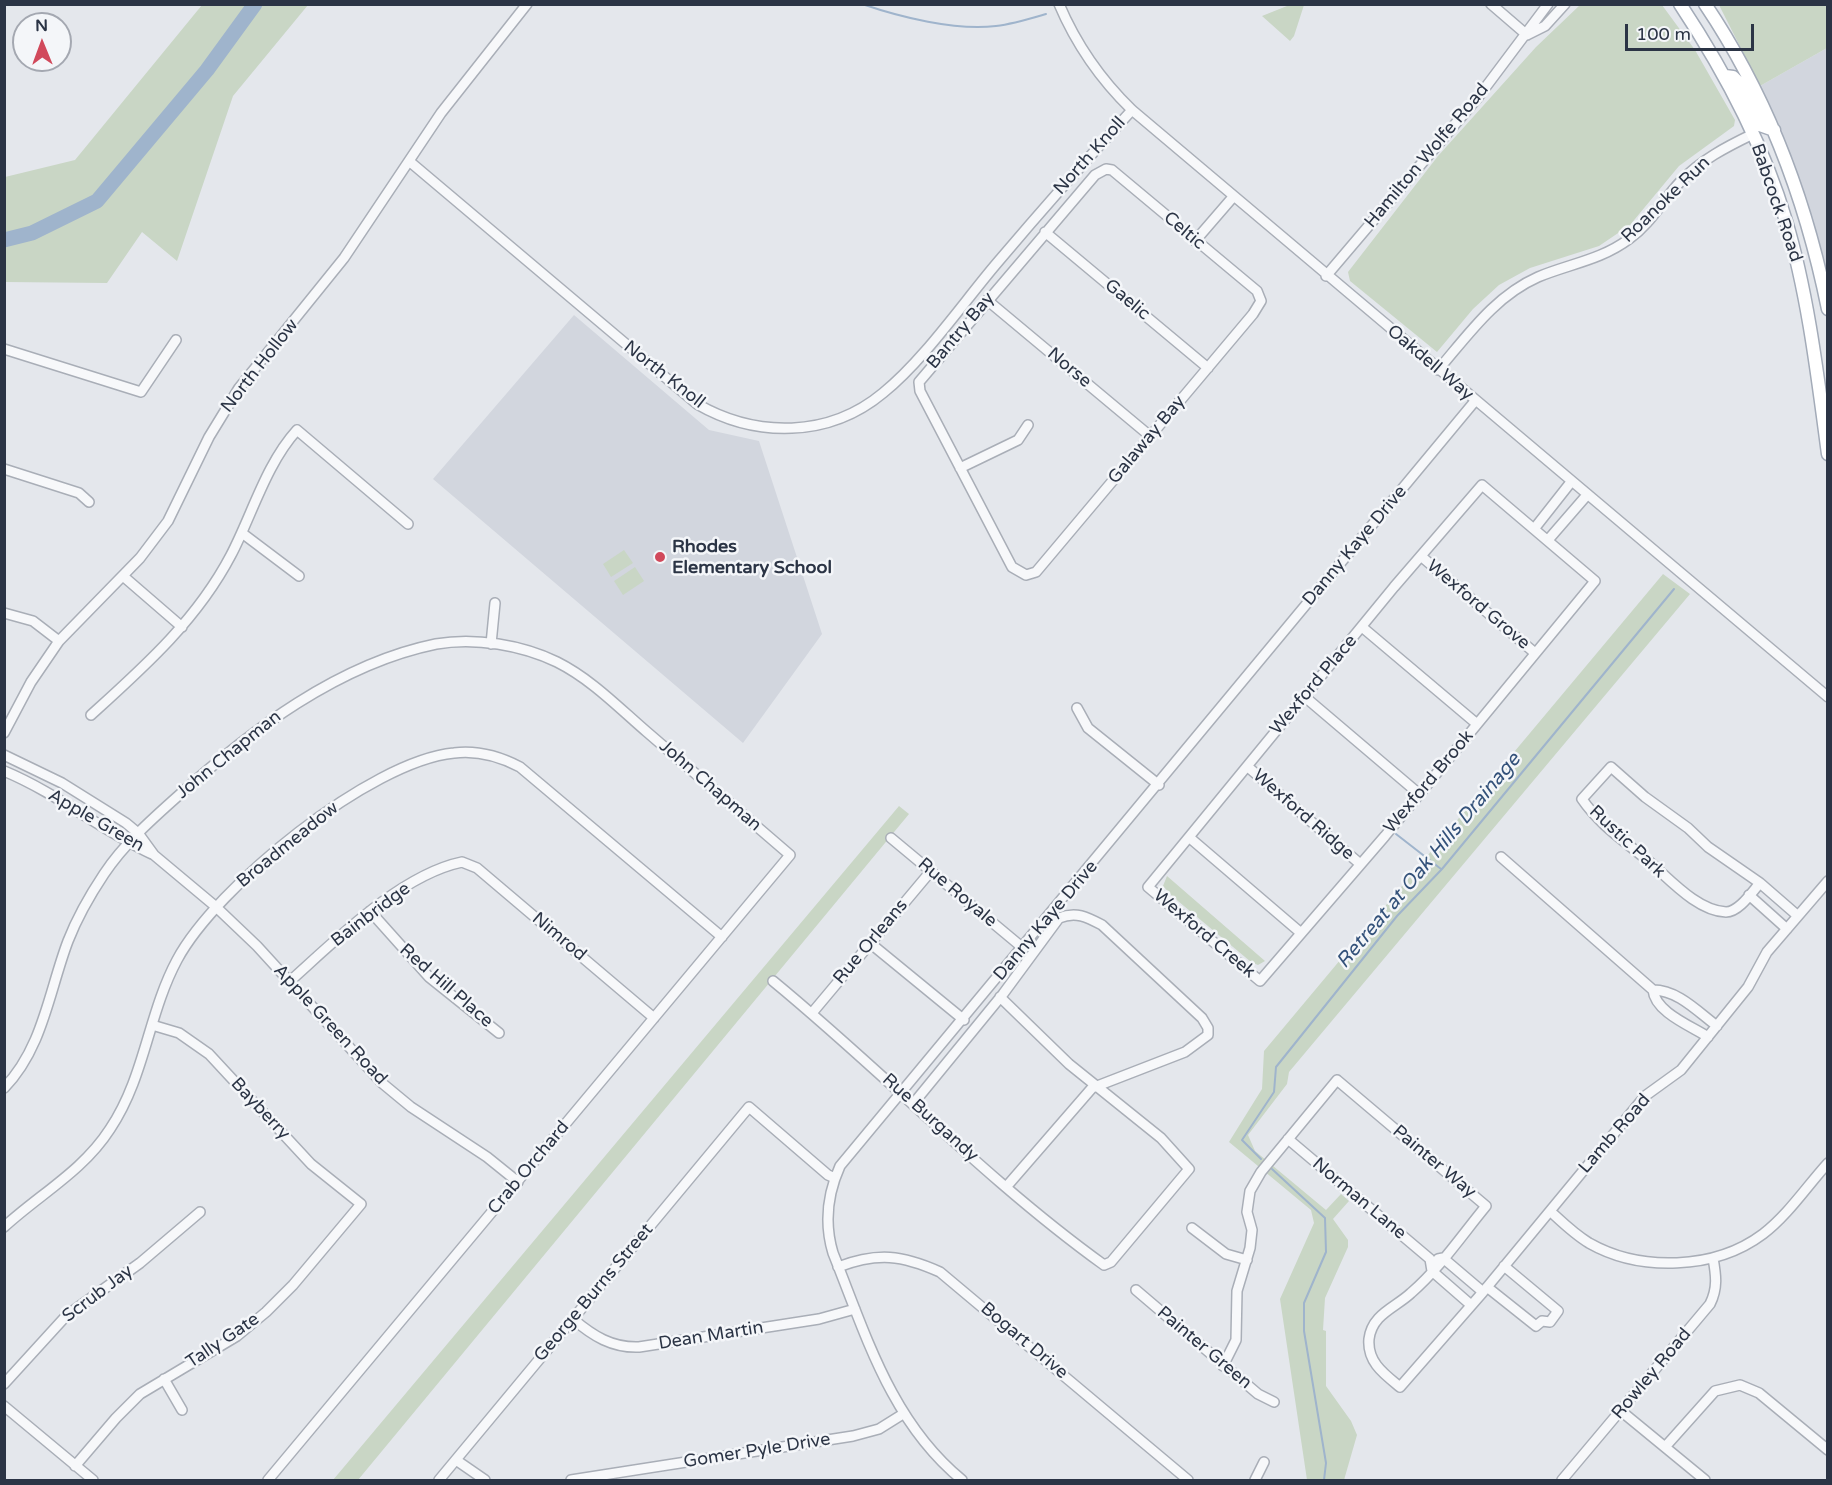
<!DOCTYPE html>
<html>
<head>
<meta charset="utf-8">
<style>
	body { margin:0 }
	#map { position:relative; width:1832px; height:1485px; overflow:hidden; background:#e4e7ec; font-family:"Varela Round",sans-serif }
	canvas { display:block }
	.frame { position:absolute; inset:0; border:6px solid #2b3445; pointer-events:none }
	.north { position:absolute; left:12px; top:12px; width:60px; height:60px; box-sizing:border-box; background:#f4f6f9; border:2px solid #a4a8b1; border-radius:50%; rotate:359deg; font-size:16px; font-weight:700; line-height:24px; text-align:center; color:#2b3445 }
	.north::after { content:''; display:block; margin:auto; width:21px; height:27px; background:#d1495b; clip-path:polygon(50% 0,100% 100%,50% 72%,0 100%) }
	.scale { position:absolute; left:1625px; top:24px; width:129px; height:27px; box-sizing:border-box; border:3px solid #2b3445; border-top:0; padding-left:8px; font-size:18px; line-height:21px; white-space:nowrap; color:#2b3445; -webkit-text-stroke:4px #f4f6f9; paint-order:stroke }
</style>
</head>
<body>
<div id="map">
<canvas width="1832" height="1485"></canvas>
<div class="frame"></div>
<div class="north">N</div>
<div class="scale">100 m</div>
</div>
<script>
const ctx = document.querySelector('canvas').getContext('2d');
ctx.lineJoin = 'round';
function paint(path, color) { ctx.fillStyle = color; ctx.fill(path, 'evenodd'); }
function trace(path, color, width, dash) { ctx.strokeStyle = color; ctx.lineWidth = width; ctx.lineCap = dash ? 'butt' : 'round'; ctx.setLineDash(dash || []); ctx.stroke(path); }
function label(font, color, halo, rows, align = 'center') {
  ctx.font = font + ' "Varela Round",sans-serif'; ctx.lineWidth = 5; ctx.setLineDash([]); ctx.textBaseline = 'middle'; ctx.strokeStyle = halo; ctx.fillStyle = color; for (const [text, x, y, turn = 0] of rows) {
    ctx.save(); ctx.translate(x, y); ctx.rotate((+turn || 0) * Math.PI / 180); ctx.textAlign = isNaN(turn) ? turn : align; if (halo) ctx.strokeText(text, 0, 0); ctx.fillText(text, 0, 0); ctx.restore();
  }
}
paint(new Path2D(`
	M 1827,48 L 1827,284 L 1810,210 L 1790,154 L 1760,86 Z
	M 574,315 L 709,430 L 759,441 L 822,634 L 743,743 L 433,479 Z`), '#d2d6de');
paint(new Path2D(`
	M 1292,4 L 1304,5 L 1294,36 L 1290,41 L 1262,16 Z
	M 202,5 L 308,5 L 233,96 L 177,261 L 142,232 L 107,283 L 5,282 L 5,177 L 75,160 Z
	M 1580,5 L 1662,5 L 1695,50 L 1735,120 L 1734,126 L 1679,166 L 1630,225 L 1599,246 L 1530,268 L 1499,285 L 1473,309 L 1437,352 L 1350,281 L 1348,272 L 1438,156 L 1536,47 Z
	M 1719,5 L 1827,5 L 1827,48 L 1760,86 Z
	M 624,550 L 633,563 L 611,577 L 603,564 Z
	M 635,567 L 644,581 L 623,595 L 614,581 Z
	M 1663,574 L 1690,594 L 1289,1072 L 1287,1084 L 1248,1135 L 1255,1151 L 1326,1210 L 1341,1194 L 1349,1201 L 1333,1219 L 1348,1240 L 1348,1247 L 1325,1298 L 1323,1330 L 1326,1331 L 1326,1386 L 1351,1421 L 1357,1435 L 1344,1480 L 1307,1480 L 1280,1299 L 1314,1223 L 1311,1210 L 1229,1142 L 1262,1089 L 1264,1051 Z
	M 899,806 L 909,814 L 358,1480 L 333,1480 Z
	M 1167,876 L 1265,961 L 1258,965 L 1251,962 L 1172,896 L 1163,886 Z`), '#c9d6c5');
trace(new Path2D(`
	M 862,4 C 900,17 955,31 996,26 C 1013,24 1029,19 1046,14
	M 1396,834 L 1441,869
	M 1261,1159 L 1242,1140 L 1274,1092 L 1276,1067 L 1397,916 L 1442,869 L 1674,589
	M 1272,1169 L 1325,1218 L 1326,1252 L 1304,1303 L 1304,1331 L 1326,1463 L 1324,1480`), '#9fb4cc', 2);
trace(new Path2D(`
	M 4,240 L 32,233 L 97,201 L 207,70 L 255,4`), '#9fb4cc', 15);
const minor = new Path2D(`
	M 1059,4 C 1076,44 1101,80 1132,110 L 1828,697
	M 1491,4 L 1527,35
	M 1527,35 L 1545,26 L 1565,4
	M 409,161 L 697,404 C 756,438 829,438 883,393 C 923,361 963,303 997,263 C 1041,211 1086,160 1132,110
	M 1106,169 L 1112,170 L 1257,291 L 1261,301 L 1253,314 L 1036,572 L 1026,575 L 1012,567 L 920,391 L 919,382 L 1095,175 Z
	M 1045,232 L 1208,368
	M 1195,241 L 1233,197
	M 1326,276 L 1479,96 L 1548,4
	M 987,300 L 1150,436
	M 4,349 L 141,392 L 176,340
	M 1438,370 C 1468,335 1495,296 1538,277 C 1569,264 1601,260 1629,239 C 1651,223 1663,200 1681,181 C 1701,160 1726,147 1753,134
	M 960,468 L 1018,440 L 1028,425
	M 4,469 L 79,493 L 89,502
	M 1482,485 L 1595,581 L 1385,836 L 1260,981 L 1148,887 L 1394,587 Z
	M 1534,529 L 1571,482
	M 242,533 L 299,576
	M 1548,540 L 1587,495
	M 1422,557 L 1535,653
	M 123,576 L 182,627
	M 4,613 L 33,621 L 59,641
	M 1362,627 L 1477,724
	M 491,644 L 495,603
	M 1305,697 L 1418,793
	M 1077,708 L 1088,728 L 1159,785
	M 91,715 C 144,667 197,620 231,555 C 252,515 266,464 297,430 L 408,524
	M 4,733 L 31,682 L 59,641 L 140,558 L 168,521 L 209,437 L 239,388 L 344,258 L 441,113 L 527,4
	M 4,755 L 62,783 L 126,823 L 138,833 L 154,855 L 215,906 L 257,946 L 382,1083 L 411,1107 L 487,1157 L 518,1182
	M 1248,767 L 1359,863
	M 4,771 C 57,793 101,830 152,854
	M 891,838 L 1023,948
	M 1190,838 L 1301,933
	M 1501,857 L 1653,990
	M 1760,883 C 1752,892 1739,912 1726,912 C 1696,911 1667,876 1646,859 C 1623,840 1599,824 1582,799 L 1611,767 L 1645,797 L 1688,828 L 1708,847 L 1760,883 L 1798,916
	M 1749,895 L 1787,929
	M 370,911 L 429,977 L 499,1033
	M 870,943 L 964,1020
	M 773,981 C 885,1073 986,1180 1104,1265 L 1111,1262 L 1189,1169 L 1161,1138 L 1069,1064 L 1000,997
	M 289,982 C 335,941 400,875 462,862 L 477,868 L 654,1018
	M 812,1013 L 931,871
	M 1708,1037 C 1691,1026 1655,1012 1653,990 C 1678,990 1698,1012 1717,1026
	M 4,1088 C 43,1048 49,991 68,941 C 77,918 90,895 104,874 C 124,844 151,820 178,796 C 250,731 338,664 436,644 C 475,637 522,645 557,662 C 591,679 618,707 647,732 C 695,773 742,814 790,855 L 268,1480
	M 913,1104 L 1003,994 L 1059,918 C 1076,911 1087,917 1102,925 L 1202,1018 L 1208,1028 L 1208,1035 L 1185,1052 L 1092,1088 L 1007,1186
	M 1288,1139 L 1430,1259 L 1432,1271 L 1471,1305
	M 1550,1211 C 1562,1222 1574,1234 1589,1243 C 1640,1272 1715,1270 1763,1234 C 1788,1215 1807,1186 1828,1163
	M 4,1227 C 40,1194 83,1171 110,1129 C 145,1077 148,1014 177,960 C 216,887 370,761 454,753 C 478,750 499,756 520,767 L 722,937
	M 1192,1228 L 1226,1254 L 1247,1260
	M 1438,1259 L 1443,1258 L 1483,1292
	M 838,1267 C 878,1252 902,1255 940,1272 L 1188,1480
	M 1487,1287 L 1536,1326 L 1542,1321 L 1550,1322 L 1558,1311 L 1504,1266
	M 1136,1290 L 1258,1394 L 1274,1402
	M 573,1319 C 593,1336 612,1348 639,1347 L 819,1319 L 855,1309
	M 1223,1366 L 1236,1340 L 1237,1291 L 1250,1248 L 1252,1230 L 1247,1212 L 1250,1191 L 1261,1172 L 1337,1080 L 1486,1206 C 1462,1235 1440,1268 1411,1293 C 1395,1308 1372,1314 1369,1339 C 1367,1362 1384,1374 1400,1387 L 1483,1292 L 1645,1096 L 1681,1070 L 1748,987 L 1767,952 L 1828,881
	M 164,1379 L 182,1410
	M 4,1384 L 66,1316 L 140,1263 L 200,1212
	M 4,1406 L 93,1480
	M 1621,1411 L 1705,1480
	M 1665,1447 L 1715,1391 L 1740,1385 L 1759,1393 L 1828,1450
	M 456,1460 L 485,1480
	M 75,1466 L 116,1418 L 140,1394 L 237,1336 L 266,1312 L 293,1285 L 361,1204 L 311,1164 L 209,1054 L 179,1033 L 152,1025
	M 439,1480 L 749,1107 L 828,1175 L 835,1178
	M 571,1480 L 853,1436 L 879,1429 L 903,1414
	M 962,1480 C 891,1422 866,1335 833,1253 C 824,1223 827,1195 840,1166 L 1475,401
	M 1255,1480 L 1264,1462
	M 1562,1480 L 1710,1304 C 1718,1288 1716,1275 1713,1258`);
const major = new Path2D(`
	M 1680,4 C 1725,72 1763,143 1786,221 C 1808,294 1818,379 1828,454
	M 1705,4 C 1767,96 1806,200 1828,309
	M 1725,76 L 1733,77 L 1738,82 L 1760,125 L 1774,130`);
trace(minor, '#a9aeb7', 12);
trace(major, '#a3abb8', 15);
trace(minor, '#f7f8fa', 9);
trace(major, '#fff', 12);
for (const [x, y, r, color] of [
	[660,557,6,"#d1495b"]
]) { const dot = new Path2D(); dot.arc(x, y, r, 0, 2 * Math.PI); ctx.fillStyle = color; ctx.fill(dot); trace(dot, '#f4f6f9', 2); }
label('18px', '#2b3445', '#f4f6f9', [
	["North Knoll",1090,156,-48],
	["Hamilton Wolfe Road",1427,156,-50],
	["Roanoke Run",1666,200,-44],
	["Babcock Road",1776,203,71],
	["Celtic",1184,231,40],
	["Gaelic",1127,300,40],
	["Bantry Bay",961,331,-50],
	["Oakdell Way",1430,363,40],
	["North Hollow",260,366,-52],
	["Norse",1069,368,40],
	["North Knoll",664,375,38],
	["Galaway Bay",1147,440,-50],
	["Danny Kaye Drive",1355,546,-50],
	["Wexford Grove",1478,605,40],
	["Wexford Place",1314,685,-50],
	["John Chapman",229,755,-39],
	["Wexford Brook",1429,782,-50],
	["John Chapman",710,786,41],
	["Wexford Ridge",1303,815,41],
	["Apple Green",96,821,30],
	["Rustic Park",1627,842,43],
	["Broadmeadow",288,845,-39],
	["Rue Royale",957,893,40],
	["Bainbridge",371,915,-37],
	["Danny Kaye Drive",1046,921,-50],
	["Wexford Creek",1204,934,40],
	["Nimrod",559,937,40],
	["Rue Orleans",871,942,-50],
	["Red Hill Place",446,986,41],
	["Apple Green Road",330,1025,47],
	["Bayberry",260,1109,47],
	["Rue Burgandy",930,1118,42],
	["Lamb Road",1615,1134,-49],
	["Painter Way",1434,1162,40],
	["Crab Orchard",529,1168,-50],
	["Norman Lane",1359,1199,40],
	["George Burns Street",594,1293,-50],
	["Scrub Jay",98,1294,-37],
	["Dean Martin",711,1336,-9],
	["Tally Gate",223,1341,-34],
	["Bogart Drive",1024,1341,40],
	["Painter Green",1204,1348,40],
	["Rowley Road",1652,1374,-50],
	["Gomer Pyle Drive",757,1451,-9]
]);
label('bold 18px', '#2b3445', '#f4f6f9', [
	["Rhodes",672,547],
	["Elementary School",672,568]
], 'left');
label('italic 20px', '#34527a', '#f4f6f9', [
	["Retreat at Oak Hills Drainage",1429,861,-50]
]);
</script>
</body>
</html>
